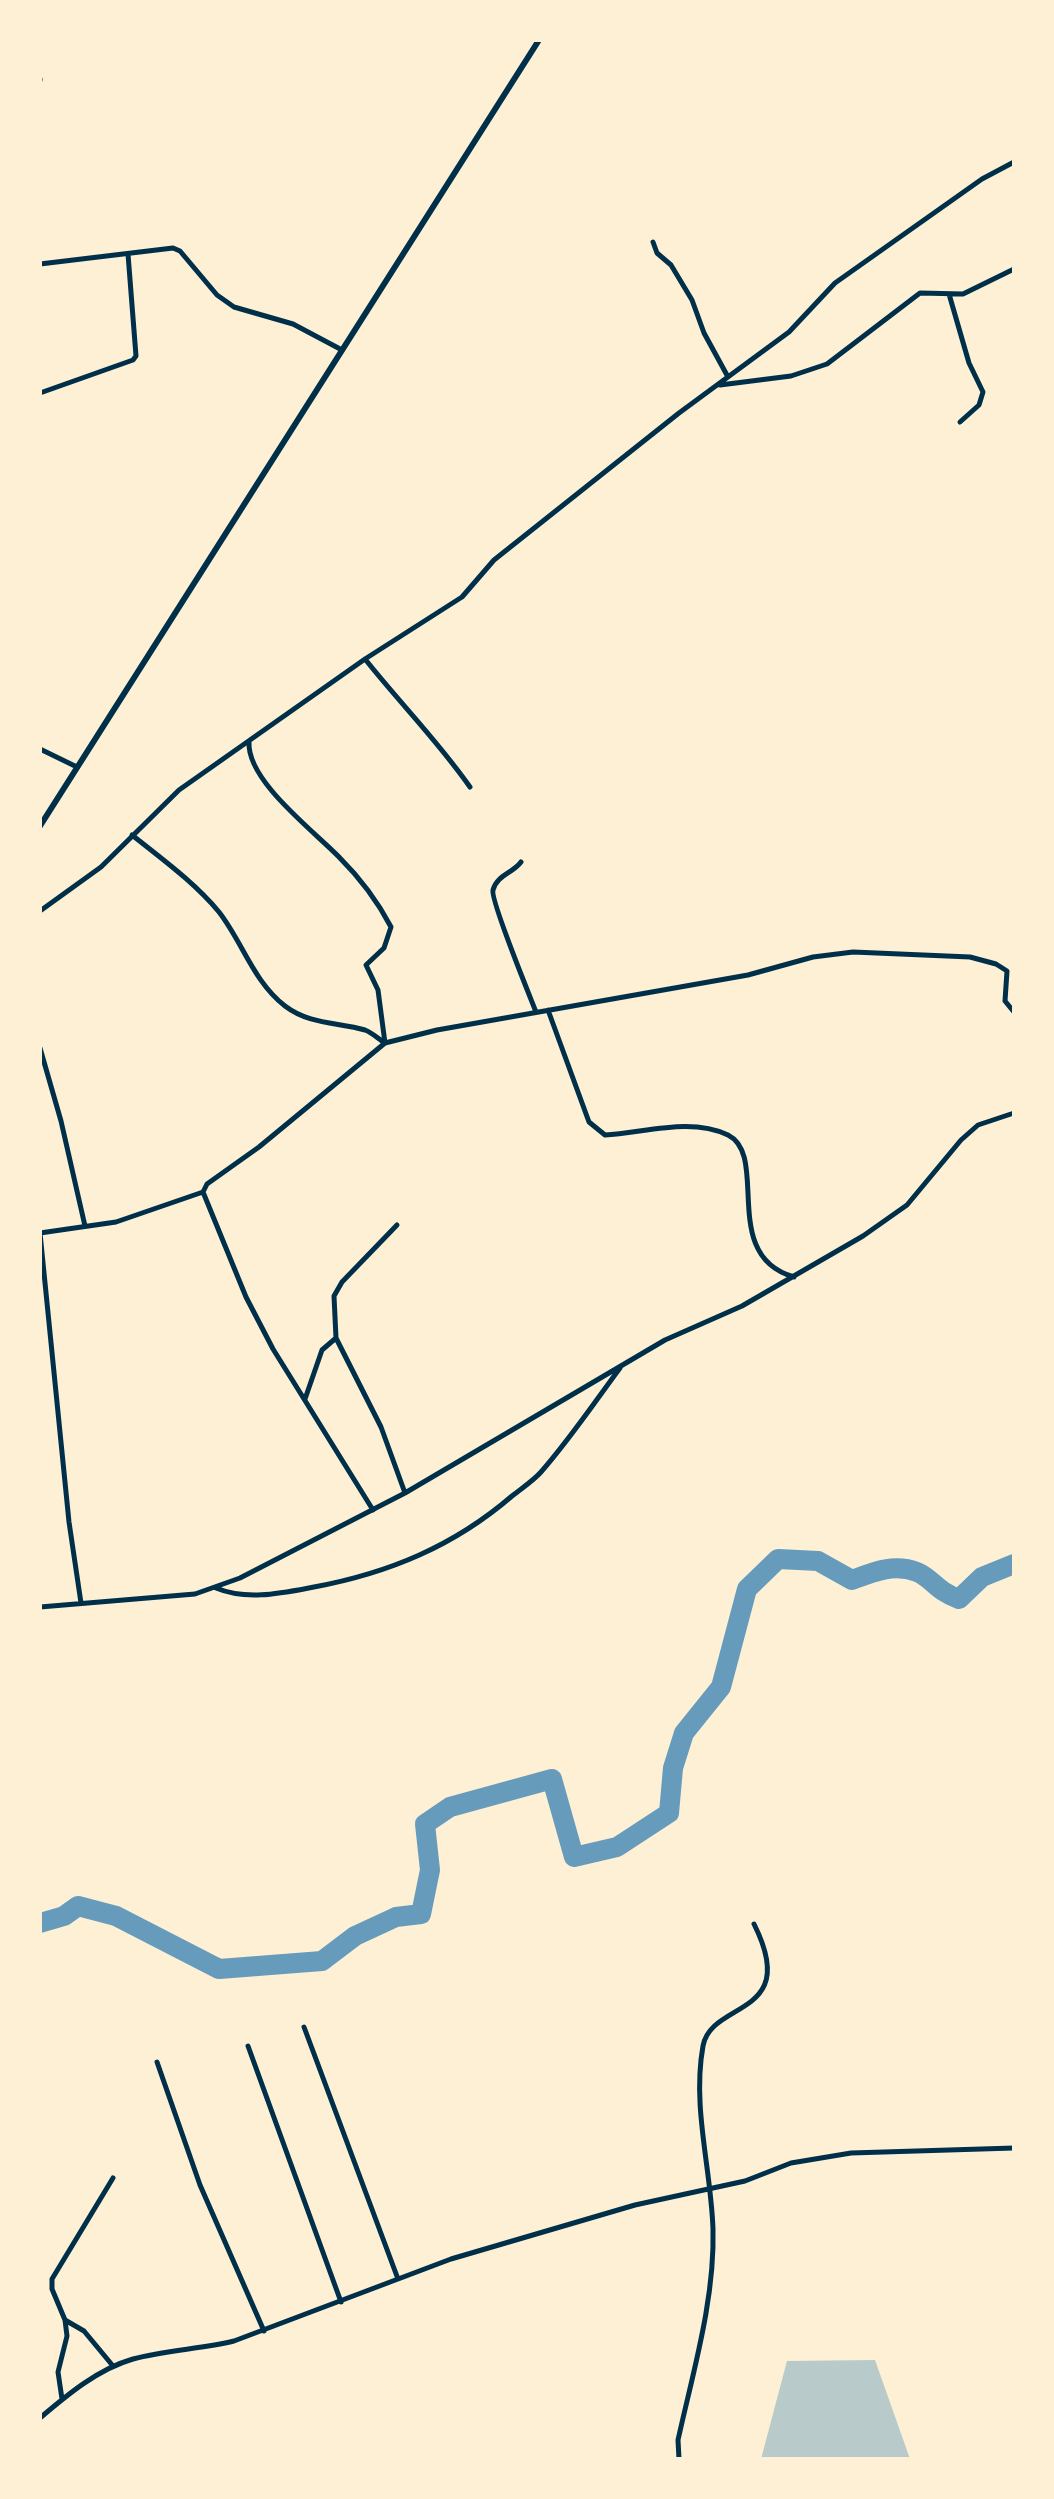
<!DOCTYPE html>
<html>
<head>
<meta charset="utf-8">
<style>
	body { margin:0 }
	#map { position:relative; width:1054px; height:2499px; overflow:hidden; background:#fdf0d5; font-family:"Noto Sans",sans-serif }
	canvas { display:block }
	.frame { position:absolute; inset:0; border:42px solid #fdf0d5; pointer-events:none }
</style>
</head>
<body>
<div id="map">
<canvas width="1054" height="2499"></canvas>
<div class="frame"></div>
</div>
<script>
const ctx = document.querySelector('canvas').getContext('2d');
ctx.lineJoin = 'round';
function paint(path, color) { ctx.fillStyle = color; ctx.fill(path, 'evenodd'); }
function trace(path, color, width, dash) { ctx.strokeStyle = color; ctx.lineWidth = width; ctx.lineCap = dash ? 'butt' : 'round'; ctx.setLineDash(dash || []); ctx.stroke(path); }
paint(new Path2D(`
	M 875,2360 L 910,2459 L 761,2459 L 787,2361 Z`), '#b9caca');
trace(new Path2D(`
	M 40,1923 L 64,1916 L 78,1906 L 116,1916 L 219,1969 L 322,1961 L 355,1936 L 396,1917 L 421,1914 L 430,1870 L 425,1824 L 450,1807 L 552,1779 L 574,1857 L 617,1847 L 669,1813 L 673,1768 L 684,1733 L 721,1687 L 747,1589 L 778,1559 L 818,1561 L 852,1580 C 873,1572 894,1563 917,1572 C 932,1578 936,1591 959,1599 L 982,1577 L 1014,1564`), '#669bbc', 20);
trace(new Path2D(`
	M 40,79 L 40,80
	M 653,242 L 657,253 L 671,265 L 692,300 L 704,333 L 728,377
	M 40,264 L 173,248 L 180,251 L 217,295 L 234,307 L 293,324 L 342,350
	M 949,294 L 969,363 L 983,392 L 979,405 L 960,422
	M 720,385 L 791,376 L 827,364 L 920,293 L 963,294 L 1014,269
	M 40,393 L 133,360 L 136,356 L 128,254
	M 365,659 C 399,702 438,741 470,787
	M 249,742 C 247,781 314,831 339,857 C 359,877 378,902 391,927 L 384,948 L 366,965 L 378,990 L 385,1043
	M 40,749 L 77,767
	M 132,835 C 162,859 194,882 219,912 C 243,943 253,981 285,1006 C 310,1025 338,1022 365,1030 C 373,1033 378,1039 385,1043
	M 521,862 C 513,873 497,875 493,890 C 490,899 529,994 536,1012
	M 40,911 L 101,867 L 179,790 L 365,659 L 462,597 L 494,560 L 679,413 L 789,332 L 835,283 L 982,179 L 1014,162
	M 548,1010 L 589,1122 L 605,1135 C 644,1133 690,1117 728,1135 C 770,1156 719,1256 794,1277
	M 40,1048 L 61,1121 L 85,1226
	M 40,1233 L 69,1522 L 81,1603
	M 40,1233 L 116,1222 L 203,1192
	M 336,1338 L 381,1427 L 405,1493
	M 305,1399 L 322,1350 L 336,1338 L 334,1296 L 342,1282 L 397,1225
	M 373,1510 L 273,1349 L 246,1297 L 203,1192 L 207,1184 L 259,1147 L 385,1043 L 437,1030 L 748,975 L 813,957 L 853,952 L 970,957 L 996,964 L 1007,971 L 1005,1001 L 1014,1012
	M 216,1588 C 247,1601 282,1593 314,1587 C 389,1573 454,1546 512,1496 C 522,1488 533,1481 541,1472 C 570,1439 594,1403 620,1368
	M 40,1607 L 195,1594 L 240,1578 L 405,1493 L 665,1340 L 742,1306 L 863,1236 L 907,1205 L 961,1140 L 978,1125 L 1014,1113
	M 304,2027 L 398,2279
	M 248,2046 L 341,2302
	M 157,2062 L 200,2185 L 264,2331
	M 65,2320 L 84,2331 L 113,2366
	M 62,2399 L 58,2372 L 67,2336 L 65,2320 L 52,2289 L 52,2279 L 113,2178
	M 40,2418 C 67,2395 98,2369 133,2359 C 166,2350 201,2349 234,2341 L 451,2259 L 635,2205 L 745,2181 L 791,2163 L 851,2153 L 1014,2148
	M 679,2459 L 678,2440 C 693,2372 715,2299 713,2229 C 711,2168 692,2107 703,2046 C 711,2000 801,2018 754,1924`), '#003049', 5);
trace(new Path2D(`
	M 40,826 L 539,40`), '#003049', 6);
</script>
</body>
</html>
